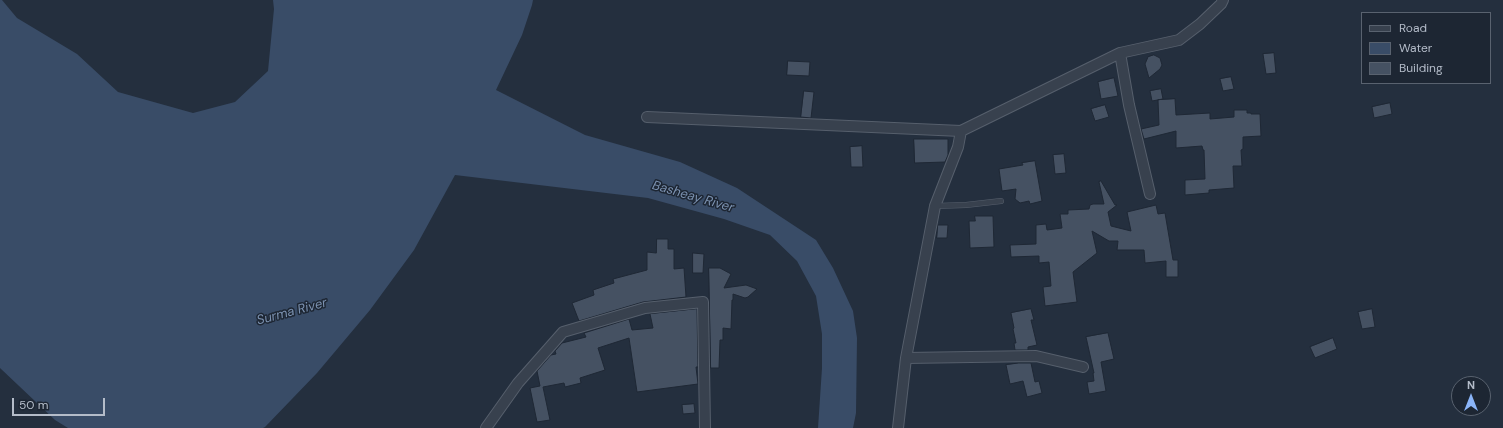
<!DOCTYPE html>
<html>
<head>
<meta charset="utf-8">
<style>
	body { margin:0 }
	#map { position:relative; width:1503px; height:428px; overflow:hidden; background:#242f3e; font-family:"DM Sans",sans-serif }
	canvas { display:block }
	.legend { position:absolute; left:1361px; top:12px; width:130px; height:72px; box-sizing:border-box; background:#1d2633; border:1px solid #59626f; margin:0; padding:5px 7px; list-style:none; font-size:12px; color:#b4bcc9 }
	.legend li { display:flex; align-items:center; gap:8px; height:20px }
	.legend b { width:20px; border:1px solid #59626f }
	.north { position:absolute; left:1451px; top:376px; width:40px; height:40px; box-sizing:border-box; background:#1d2633; border:1px solid #59626f; border-radius:50%; rotate:0deg; font-size:11px; font-weight:700; line-height:16px; text-align:center; color:#b4bcc9 }
	.north::after { content:''; display:block; margin:auto; width:14px; height:18px; background:#8ab4f8; clip-path:polygon(50% 0,100% 100%,50% 72%,0 100%) }
	.scale { position:absolute; left:12px; top:398px; width:93px; height:18px; box-sizing:border-box; border:2px solid #b4bcc9; border-top:0; padding-left:5px; font-size:12px; line-height:14px; white-space:nowrap; color:#b4bcc9; -webkit-text-stroke:3px #1d2633; paint-order:stroke }
</style>
</head>
<body>
<div id="map">
<canvas width="1503" height="428"></canvas>
<ul class="legend">
<li><b style="height:5px;background:#38414e"></b>Road</li>
<li><b style="height:11px;background:#394c67"></b>Water</li>
<li><b style="height:11px;background:#455162"></b>Building</li>
</ul>
<div class="north">N</div>
<div class="scale">50 m</div>
</div>
<script>
const ctx = document.querySelector('canvas').getContext('2d');
ctx.lineJoin = 'round';
function paint(path, color) { ctx.fillStyle = color; ctx.fill(path, 'evenodd'); }
function trace(path, color, width, dash) { ctx.strokeStyle = color; ctx.lineWidth = width; ctx.lineCap = dash ? 'butt' : 'round'; ctx.setLineDash(dash || []); ctx.stroke(path); }
function label(font, color, halo, rows, align = 'center') {
  ctx.font = font + ' "DM Sans",sans-serif'; ctx.lineWidth = 3; ctx.setLineDash([]); ctx.textBaseline = 'middle'; ctx.strokeStyle = halo; ctx.fillStyle = color; for (const [text, x, y, turn = 0] of rows) {
    ctx.save(); ctx.translate(x, y); ctx.rotate((+turn || 0) * Math.PI / 180); ctx.textAlign = isNaN(turn) ? turn : align; if (halo) ctx.strokeText(text, 0, 0); ctx.fillText(text, 0, 0); ctx.restore();
  }
}
paint(new Path2D(`
	M 0,0 L 2,0 L 17,18 L 77,54 L 118,92 L 193,113 L 235,102 L 268,71 L 274,9 L 273,0 L 533,0 L 532,5 L 522,35 L 496,90 L 585,135 L 680,162 L 737,188 L 816,240 L 833,268 L 853,311 L 857,338 L 856,413 L 853,428 L 818,428 L 822,368 L 822,334 L 816,296 L 797,261 L 770,235 L 724,219 L 648,198 L 455,175 L 414,250 L 370,310 L 317,373 L 265,427 L 263,428 L 68,428 L 55,420 L 0,368 Z`), '#394c67');
const building = new Path2D(`
	M 1274,53 L 1276,73 L 1266,74 L 1263,54 Z
	M 1154,55 L 1160,58 L 1162,65 L 1160,69 L 1149,78 L 1145,64 L 1148,57 Z
	M 788,61 L 810,62 L 809,76 L 787,75 Z
	M 1231,77 L 1234,89 L 1223,91 L 1220,79 Z
	M 1114,78 L 1118,96 L 1101,99 L 1098,82 Z
	M 1161,89 L 1163,99 L 1152,101 L 1150,91 Z
	M 804,91 L 814,92 L 811,118 L 801,117 Z
	M 1175,99 L 1176,115 L 1210,113 L 1210,119 L 1234,117 L 1234,110 L 1247,110 L 1247,113 L 1251,113 L 1251,114 L 1260,114 L 1261,136 L 1243,137 L 1243,149 L 1241,150 L 1242,166 L 1233,166 L 1234,188 L 1209,190 L 1209,193 L 1185,195 L 1185,180 L 1205,179 L 1204,150 L 1203,150 L 1202,146 L 1176,148 L 1176,131 L 1144,139 L 1141,129 L 1159,125 L 1158,100 Z
	M 1390,103 L 1392,114 L 1374,118 L 1372,107 Z
	M 1105,105 L 1109,117 L 1095,121 L 1091,109 Z
	M 914,139 L 948,139 L 948,155 L 945,162 L 915,163 Z
	M 862,146 L 863,167 L 851,167 L 850,147 Z
	M 1064,154 L 1066,173 L 1055,174 L 1053,155 Z
	M 1035,161 L 1042,201 L 1030,204 L 1029,201 L 1020,203 L 1015,199 L 1016,189 L 1002,191 L 999,169 L 1023,165 L 1022,163 Z
	M 1101,181 L 1115,205 L 1117,205 L 1108,212 L 1111,226 L 1131,231 L 1127,212 L 1156,205 L 1158,214 L 1165,213 L 1173,260 L 1178,260 L 1178,277 L 1166,277 L 1166,261 L 1145,263 L 1144,250 L 1117,250 L 1118,241 L 1109,241 L 1092,231 L 1097,253 L 1073,272 L 1077,302 L 1045,306 L 1043,287 L 1051,286 L 1049,262 L 1039,263 L 1039,256 L 1011,257 L 1010,245 L 1036,244 L 1036,225 L 1046,224 L 1047,230 L 1062,228 L 1060,214 L 1068,214 L 1068,210 L 1089,209 L 1090,205 L 1093,204 L 1104,204 L 1099,182 Z
	M 975,216 L 993,216 L 994,247 L 970,248 L 969,221 L 975,221 Z
	M 938,225 L 948,225 L 947,238 L 937,238 Z
	M 657,239 L 668,239 L 668,249 L 674,249 L 674,269 L 684,268 L 686,297 L 643,302 L 579,321 L 572,303 L 594,295 L 593,290 L 614,283 L 613,279 L 647,270 L 647,252 L 656,253 Z
	M 693,253 L 704,254 L 703,273 L 693,273 Z
	M 709,268 L 720,268 L 731,274 L 724,288 L 746,285 L 757,289 L 748,297 L 745,298 L 733,294 L 733,300 L 732,300 L 731,329 L 723,328 L 723,340 L 720,340 L 719,368 L 711,368 Z
	M 697,309 L 698,367 L 696,367 L 698,384 L 637,392 L 629,338 L 598,348 L 605,370 L 580,378 L 581,383 L 565,387 L 564,383 L 543,387 L 550,420 L 537,422 L 530,388 L 540,386 L 537,371 L 551,355 L 556,354 L 555,351 L 562,343 L 586,337 L 584,333 L 629,319 L 632,330 L 653,328 L 650,314 Z
	M 1031,309 L 1034,320 L 1031,320 L 1037,345 L 1028,347 L 1028,350 L 1015,350 L 1014,343 L 1016,343 L 1013,329 L 1014,328 L 1011,313 Z
	M 1372,309 L 1375,327 L 1362,329 L 1358,312 Z
	M 1108,333 L 1114,359 L 1101,362 L 1106,391 L 1089,394 L 1087,382 L 1094,381 L 1093,373 L 1094,373 L 1086,337 Z
	M 1333,338 L 1337,349 L 1315,358 L 1310,347 Z
	M 1019,363 L 1031,363 L 1035,382 L 1039,381 L 1042,393 L 1027,397 L 1023,381 L 1010,384 L 1006,365 Z
	M 694,404 L 695,413 L 683,414 L 682,405 Z`);
paint(building, '#455162');
trace(building, '#1f2835', 1);
const service = new Path2D(`
	M 935,206 L 966,205 L 1001,201`);
const minor = new Path2D(`
	M 1120,53 L 1129,105 L 1150,194
	M 647,117 L 961,131
	M 906,358 L 1036,356 L 1083,367
	M 486,428 L 518,383 L 563,332 L 645,308 L 703,302 L 705,428
	M 898,428 L 906,358 L 935,206 L 958,147 L 961,131 L 1120,53 L 1179,40 L 1200,24 L 1221,4 L 1223,0`);
trace(service, '#565f6c', 6);
trace(minor, '#565f6c', 12);
trace(service, '#38414e', 5);
trace(minor, '#38414e', 10);
label('italic 13px', '#7c92b1', '#1d2633', [
	["Basheay River",693,197,16],
	["Surma River",292,312,-15]
]);
</script>
</body>
</html>
